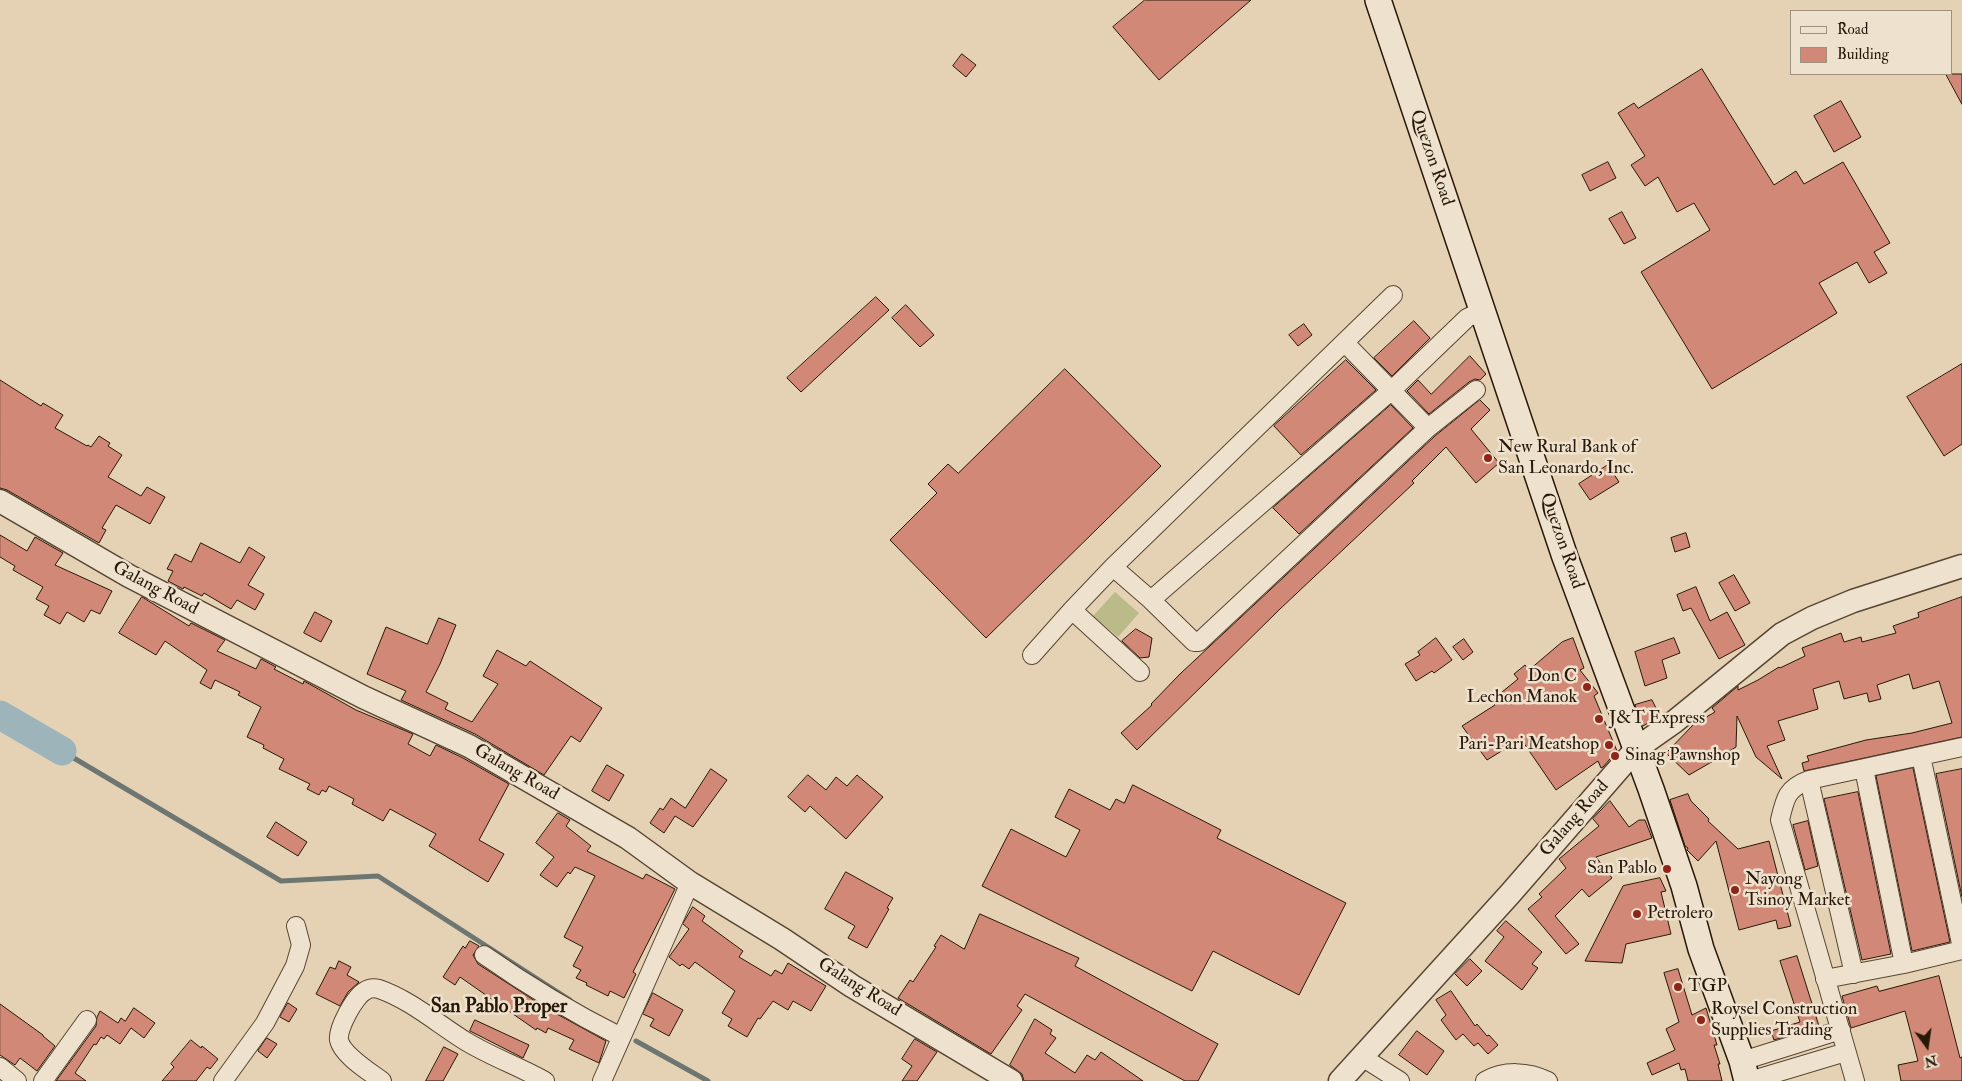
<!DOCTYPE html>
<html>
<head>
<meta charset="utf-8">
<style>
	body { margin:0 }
	#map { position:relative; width:1962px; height:1081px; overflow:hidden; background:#e5d2b5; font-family:"IM FELL Double Pica",serif }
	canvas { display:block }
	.legend { position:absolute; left:1790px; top:10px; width:162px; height:65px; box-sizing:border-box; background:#eee2cf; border:1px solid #9f917f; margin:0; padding:6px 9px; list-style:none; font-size:15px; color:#291807 }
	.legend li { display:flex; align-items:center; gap:10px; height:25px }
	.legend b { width:25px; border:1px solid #9f917f }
	.north { position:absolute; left:1902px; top:1021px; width:50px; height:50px; -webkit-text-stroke:4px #eee2cf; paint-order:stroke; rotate:166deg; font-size:14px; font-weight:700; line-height:20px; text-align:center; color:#291807 }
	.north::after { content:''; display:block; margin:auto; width:18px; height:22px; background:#291807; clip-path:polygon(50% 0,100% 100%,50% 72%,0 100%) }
</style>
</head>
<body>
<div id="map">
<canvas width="1962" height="1081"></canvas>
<ul class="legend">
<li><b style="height:6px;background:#eee2cf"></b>Road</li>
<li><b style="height:14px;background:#d18876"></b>Building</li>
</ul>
<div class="north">N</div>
</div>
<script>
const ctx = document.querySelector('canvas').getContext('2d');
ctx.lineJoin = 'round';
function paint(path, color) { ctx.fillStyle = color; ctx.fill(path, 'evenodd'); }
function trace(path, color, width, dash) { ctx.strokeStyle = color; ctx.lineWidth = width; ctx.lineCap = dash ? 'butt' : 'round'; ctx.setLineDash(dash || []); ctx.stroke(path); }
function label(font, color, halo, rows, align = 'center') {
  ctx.font = font + ' "IM FELL Double Pica",serif'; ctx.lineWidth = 5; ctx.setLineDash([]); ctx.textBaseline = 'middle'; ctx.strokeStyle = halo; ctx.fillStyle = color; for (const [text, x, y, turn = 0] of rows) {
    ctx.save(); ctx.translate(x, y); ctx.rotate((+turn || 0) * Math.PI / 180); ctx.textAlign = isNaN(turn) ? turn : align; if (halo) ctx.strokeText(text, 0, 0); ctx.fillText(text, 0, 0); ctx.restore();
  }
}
paint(new Path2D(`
	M 1115,592 L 1139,613 L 1118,637 L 1093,616 Z`), '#bbba89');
trace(new Path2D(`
	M 62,751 L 281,881 L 378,876 L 570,1000
	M 636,1041 L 708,1081`), '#6e7672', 5);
trace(new Path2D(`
	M 0,715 L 62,751`), '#9cb4ba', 29);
const building = new Path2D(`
	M 1145,0 L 1251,0 L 1159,80 L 1113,27 Z
	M 962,54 L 976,65 L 966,77 L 953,66 Z
	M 1702,69 L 1774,185 L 1796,171 L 1804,184 L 1843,162 L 1890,243 L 1874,252 L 1887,273 L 1869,283 L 1857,262 L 1819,283 L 1837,313 L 1712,389 L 1641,272 L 1710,230 L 1694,203 L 1677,212 L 1658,177 L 1645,186 L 1631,165 L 1645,156 L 1618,113 L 1634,103 L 1638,108 Z
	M 1946,74 L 1962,74 L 1962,104 Z
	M 1841,101 L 1861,137 L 1834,152 L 1814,116 Z
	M 1608,162 L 1616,178 L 1590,191 L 1582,175 Z
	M 1622,212 L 1636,238 L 1624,244 L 1609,219 Z
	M 876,297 L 889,310 L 801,392 L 787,378 Z
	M 906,305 L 934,335 L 920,347 L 892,318 Z
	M 1414,321 L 1430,338 L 1392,376 L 1374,358 Z
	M 1304,324 L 1312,335 L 1298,346 L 1289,335 Z
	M 1470,356 L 1486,374 L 1480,380 L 1475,379 L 1469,382 L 1429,414 L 1407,391 L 1418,380 L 1431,394 Z
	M 1346,360 L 1376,390 L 1301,455 L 1274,426 Z
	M 1962,364 L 1962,444 L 1944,456 L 1907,397 Z
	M 1065,369 L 1161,466 L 986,638 L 890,540 L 937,493 L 928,484 L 948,464 L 958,473 Z
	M 0,380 L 41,406 L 43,403 L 63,415 L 55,428 L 87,446 L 88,445 L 91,447 L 99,436 L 110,443 L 108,446 L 122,455 L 108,477 L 141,496 L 147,487 L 165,497 L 150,524 L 116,505 L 102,528 L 106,530 L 99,543 L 7,490 L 0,488 Z
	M 1480,400 L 1490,410 L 1471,429 L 1499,463 L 1476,483 L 1446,447 L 1412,481 L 1414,483 L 1280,609 L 1137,750 L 1121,733 L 1152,705 L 1151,704 L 1180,674 L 1435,436 Z
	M 1391,405 L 1413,428 L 1299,534 L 1273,508 Z
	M 1608,465 L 1619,482 L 1590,500 L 1579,484 Z
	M 1686,533 L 1690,547 L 1675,552 L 1671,538 Z
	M 0,535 L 27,551 L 35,537 L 63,553 L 55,565 L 112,591 L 100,614 L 91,610 L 84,622 L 67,612 L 60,624 L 44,615 L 49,606 L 36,599 L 43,587 L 13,570 L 15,566 L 0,557 Z
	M 201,543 L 240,563 L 249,547 L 265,557 L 248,585 L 264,594 L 255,610 L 237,600 L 231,609 L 204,593 L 202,596 L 184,587 L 183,589 L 168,581 L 173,571 L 167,569 L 175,554 L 191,562 Z
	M 1734,575 L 1750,603 L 1735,611 L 1719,583 Z
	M 1696,587 L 1710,621 L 1727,612 L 1745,645 L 1719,659 L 1691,608 L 1683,611 L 1677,595 Z
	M 142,597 L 189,626 L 191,623 L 225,640 L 217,651 L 256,669 L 261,659 L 276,667 L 274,669 L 303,684 L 304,681 L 356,710 L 413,734 L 408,744 L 430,756 L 436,745 L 463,758 L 509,784 L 479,840 L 504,854 L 488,882 L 429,846 L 436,834 L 390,809 L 383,821 L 352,804 L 354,799 L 329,786 L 326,792 L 322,790 L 319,795 L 307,789 L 310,784 L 279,769 L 284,759 L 263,748 L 264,745 L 247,737 L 261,707 L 238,695 L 240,692 L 215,680 L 211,689 L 200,683 L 207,670 L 165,641 L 156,655 L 119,633 Z
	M 1962,597 L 1962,737 L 1804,771 L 1802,763 L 1809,761 L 1807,756 L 1866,740 L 1912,733 L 1952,723 L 1939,681 L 1913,689 L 1909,674 L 1877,685 L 1881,699 L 1869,702 L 1867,693 L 1844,699 L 1839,681 L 1813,689 L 1818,709 L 1778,721 L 1785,740 L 1767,746 L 1782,779 L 1756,757 L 1737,716 L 1736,747 L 1720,757 L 1720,755 L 1715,760 L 1689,775 L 1666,753 L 1694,724 L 1715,712 L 1712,708 L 1738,686 L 1738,690 L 1758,680 L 1779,667 L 1780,668 L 1805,656 L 1802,648 L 1841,633 L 1844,642 L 1861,637 L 1862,642 L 1896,633 L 1893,626 L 1919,617 L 1918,613 Z
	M 315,612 L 332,621 L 321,642 L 304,633 Z
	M 439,618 L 456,625 L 440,664 L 426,692 L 448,703 L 445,709 L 472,722 L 498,684 L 483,676 L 497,650 L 526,666 L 530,661 L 602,708 L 580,742 L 571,736 L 544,775 L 475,734 L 401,700 L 406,691 L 367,674 L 386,627 L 427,644 Z
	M 1136,629 L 1152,638 L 1149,657 L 1140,658 L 1122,641 Z
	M 1436,638 L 1452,660 L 1434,673 L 1432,671 L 1416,681 L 1405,664 L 1420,655 L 1418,652 Z
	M 1573,638 L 1584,668 L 1580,670 L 1598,693 L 1594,696 L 1617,751 L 1603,767 L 1601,768 L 1598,761 L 1556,790 L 1521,739 L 1487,760 L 1462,726 L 1495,705 L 1491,701 L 1518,679 L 1514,674 L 1525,665 L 1529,670 L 1562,642 Z
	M 1674,638 L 1680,653 L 1662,660 L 1667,678 L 1645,686 L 1635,652 Z
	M 1464,639 L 1473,652 L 1463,660 L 1453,647 Z
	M 1652,700 L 1660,716 L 1643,726 L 1635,705 Z
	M 607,765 L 624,775 L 609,801 L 592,791 Z
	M 1913,768 L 1950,942 L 1912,951 L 1876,776 Z
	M 711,769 L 727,780 L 693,827 L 675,816 L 664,833 L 650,823 L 660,808 L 663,810 L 671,798 L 685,808 Z
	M 1962,769 L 1962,897 L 1936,774 Z
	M 808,775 L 826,790 L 836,777 L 847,786 L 857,775 L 883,797 L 846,839 L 810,806 L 805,812 L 788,797 Z
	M 1133,785 L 1221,830 L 1217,838 L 1346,903 L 1299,995 L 1213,951 L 1192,991 L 982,886 L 1011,829 L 1066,857 L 1080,830 L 1055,817 L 1069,789 L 1110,810 L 1116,799 L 1124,803 Z
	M 1858,792 L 1891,954 L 1862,960 L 1824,799 Z
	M 1688,794 L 1691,801 L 1709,819 L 1708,821 L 1738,849 L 1769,841 L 1791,926 L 1778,929 L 1776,920 L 1739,930 L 1716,841 L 1698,861 L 1687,850 L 1688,848 L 1685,846 L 1670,800 Z
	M 1610,801 L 1629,827 L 1639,820 L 1645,820 L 1652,838 L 1596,857 L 1612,878 L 1589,897 L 1582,889 L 1555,916 L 1579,944 L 1566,954 L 1528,909 L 1542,897 L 1539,894 L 1566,868 L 1559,859 L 1599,826 L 1593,819 Z
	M 558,813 L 570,820 L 566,826 L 591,846 L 587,851 L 643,879 L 646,874 L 675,889 L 633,972 L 636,974 L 624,998 L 610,991 L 608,996 L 586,985 L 587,983 L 576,978 L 581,970 L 573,966 L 583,947 L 564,937 L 595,876 L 575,867 L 570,874 L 568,872 L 557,887 L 540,875 L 554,857 L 536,843 Z
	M 1808,821 L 1818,866 L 1805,870 L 1793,825 Z
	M 276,822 L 307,842 L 298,856 L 267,837 Z
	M 846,872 L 893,898 L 887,908 L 889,909 L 867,948 L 848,938 L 855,926 L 825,909 Z
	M 1660,878 L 1666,891 L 1661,892 L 1671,934 L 1626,944 L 1622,963 L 1585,961 L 1623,886 Z
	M 693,907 L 705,916 L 702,921 L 743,951 L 739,957 L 771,976 L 775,970 L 782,974 L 788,963 L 826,986 L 811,1011 L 793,1001 L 788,1010 L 773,1001 L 760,1019 L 758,1018 L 747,1037 L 728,1026 L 732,1019 L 722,1013 L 735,991 L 695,962 L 689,969 L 682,964 L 680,966 L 669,957 L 689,929 L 683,924 Z
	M 980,914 L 1079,958 L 1075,966 L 1218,1044 L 1198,1081 L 1185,1081 L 1025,994 L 1017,1006 L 1022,1010 L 991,1054 L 898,998 L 910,980 L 913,982 L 936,947 L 934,946 L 941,935 L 964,949 Z
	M 1506,921 L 1542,952 L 1532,964 L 1538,968 L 1522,990 L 1485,961 L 1504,937 L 1497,931 Z
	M 470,941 L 479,946 L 473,955 L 478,964 L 546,1008 L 606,1041 L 599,1063 L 569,1049 L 574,1040 L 548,1028 L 546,1033 L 537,1028 L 536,1030 L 460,977 L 455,985 L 443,977 L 463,946 L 465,948 Z
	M 1797,956 L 1819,1026 L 1774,1040 L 1771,1031 L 1800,1022 L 1780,961 Z
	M 1470,959 L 1482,971 L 1467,986 L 1455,974 Z
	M 339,961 L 351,967 L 347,975 L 359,982 L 348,992 L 340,1006 L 316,994 L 330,967 L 335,969 Z
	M 1678,969 L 1692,1015 L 1706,1008 L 1717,1045 L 1714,1045 L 1720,1064 L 1718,1064 L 1722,1081 L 1688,1081 L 1685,1069 L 1681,1070 L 1679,1063 L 1652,1075 L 1647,1063 L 1675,1050 L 1666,1029 L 1679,1022 L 1664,973 Z
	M 1939,976 L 1960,1058 L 1962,1057 L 1962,1081 L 1901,1081 L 1898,1065 L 1918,1061 L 1905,1011 L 1851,1028 L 1842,996 L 1877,986 L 1879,991 Z
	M 1451,991 L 1475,1026 L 1477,1024 L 1487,1036 L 1489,1035 L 1498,1045 L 1488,1054 L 1478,1043 L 1474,1046 L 1463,1034 L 1456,1040 L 1441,1020 L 1446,1015 L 1436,1000 Z
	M 653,993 L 683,1010 L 669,1036 L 650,1026 L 654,1019 L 643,1014 Z
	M 288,1003 L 297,1009 L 289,1022 L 280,1017 Z
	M 0,1004 L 43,1035 L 43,1036 L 55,1046 L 37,1071 L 20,1058 L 15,1065 L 0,1055 Z
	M 134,1008 L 155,1023 L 144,1038 L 131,1028 L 120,1044 L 107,1035 L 104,1039 L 101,1037 L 96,1045 L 94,1044 L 75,1073 L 86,1081 L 56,1081 L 96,1026 L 97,1017 L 100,1011 L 118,1023 L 121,1018 L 125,1021 Z
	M 1035,1019 L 1052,1030 L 1050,1034 L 1056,1038 L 1045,1053 L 1075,1073 L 1087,1055 L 1095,1060 L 1101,1052 L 1143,1081 L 1024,1081 L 1022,1074 L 1010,1065 Z
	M 475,1020 L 529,1045 L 523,1058 L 470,1031 Z
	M 1417,1031 L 1444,1051 L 1427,1075 L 1399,1055 Z
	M 267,1038 L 277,1044 L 267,1058 L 258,1051 Z
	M 915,1039 L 937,1052 L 917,1081 L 902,1081 L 912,1066 L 902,1059 Z
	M 191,1040 L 201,1048 L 202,1046 L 218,1059 L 210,1069 L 207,1067 L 196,1081 L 162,1081 L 174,1067 L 171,1064 Z
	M 444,1047 L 458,1054 L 443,1081 L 426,1081 Z`);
paint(building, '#d18876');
trace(building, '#291807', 1);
const minor = new Path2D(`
	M 1345,343 L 1428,428
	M 1113,567 L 1151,600 L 1194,642 L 1199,642 L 1428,428 L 1476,390
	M 1151,600 L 1392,390 L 1467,318 L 1483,310
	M 1072,610 L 1140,672
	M 1032,655 L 1072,610 L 1113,567 L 1393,295
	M 1921,756 L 1962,948
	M 1864,769 L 1904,964
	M 1809,780 L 1854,974
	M 484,955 C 528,986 573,1013 621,1037
	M 1825,979 L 1904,964 L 1962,950
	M 1362,1057 L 1400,1081
	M 1742,1061 L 1841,1030
	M 0,1067 L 17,1081
	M 43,1081 L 87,1020
	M 223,1081 L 265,1023 L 295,966 L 301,945 L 296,926
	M 382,1081 C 370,1072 342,1055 339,1040 C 337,1029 355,996 365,991 C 369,988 375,988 379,989 C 411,1000 439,1025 467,1042 C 492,1057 520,1067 545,1081
	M 602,1081 L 690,883
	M 1485,1081 C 1504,1070 1528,1071 1548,1081
	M 1749,1081 L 1846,1052
	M 1855,1081 L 1780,820 C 1785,798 1787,788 1809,780 L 1962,747`);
const tertiary = new Path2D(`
	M 0,501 L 129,576 L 363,697 L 469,746 L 628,838 L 690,883 L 782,939 L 852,986 L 1011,1081
	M 1340,1081 L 1509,895 L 1637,748 L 1674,722 L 1782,634 L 1812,618 L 1853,601 L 1962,566`);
const secondary = new Path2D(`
	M 1378,0 L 1565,557 L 1651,789 L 1684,886 L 1701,949 L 1742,1061 L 1747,1081`);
trace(minor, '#584632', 20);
trace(tertiary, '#584632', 25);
trace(secondary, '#291807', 28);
trace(minor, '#eee2cf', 18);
trace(tertiary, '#eee2cf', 22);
trace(secondary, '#eee2cf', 25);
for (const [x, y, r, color] of [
	[1488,458,5,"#8f2418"],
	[1587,687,5,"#8f2418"],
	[1599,719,5,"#8f2418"],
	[1609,745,5,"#8f2418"],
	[1615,756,5,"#8f2418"],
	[1667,869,5,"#8f2418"],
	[1735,890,5,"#8f2418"],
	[1637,914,5,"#8f2418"],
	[1678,987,5,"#8f2418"],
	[1701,1020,5,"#8f2418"]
]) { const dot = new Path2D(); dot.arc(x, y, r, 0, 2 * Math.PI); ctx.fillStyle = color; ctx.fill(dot); trace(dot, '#eee2cf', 2); }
label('18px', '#291807', '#eee2cf', [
	["Quezon Road",1431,158,71],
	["Quezon Road",1561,541,71],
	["Galang Road",155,589,28],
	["Galang Road",516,773,30],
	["Galang Road",1575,819,-49],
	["Galang Road",859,988,32]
]);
label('18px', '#291807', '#eee2cf', [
	["New Rural Bank of",1498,448],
	["San Leonardo, Inc.",1498,469],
	["Don C",1577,677,"right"],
	["Lechon Manok",1577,698,"right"],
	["J&T Express",1609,719],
	["Pari-Pari Meatshop",1599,745,"right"],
	["Sinag Pawnshop",1625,756],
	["San Pablo",1657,869,"right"],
	["Nayong",1745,880],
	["Tsinoy Market",1745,901],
	["Petrolero",1647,914],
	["TGP",1688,987],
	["Roysel Construction",1711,1010],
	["Supplies Trading",1711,1031]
], 'left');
label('bold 20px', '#291807', '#eee2cf', [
	["San Pablo Proper",499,1008]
]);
</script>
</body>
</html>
